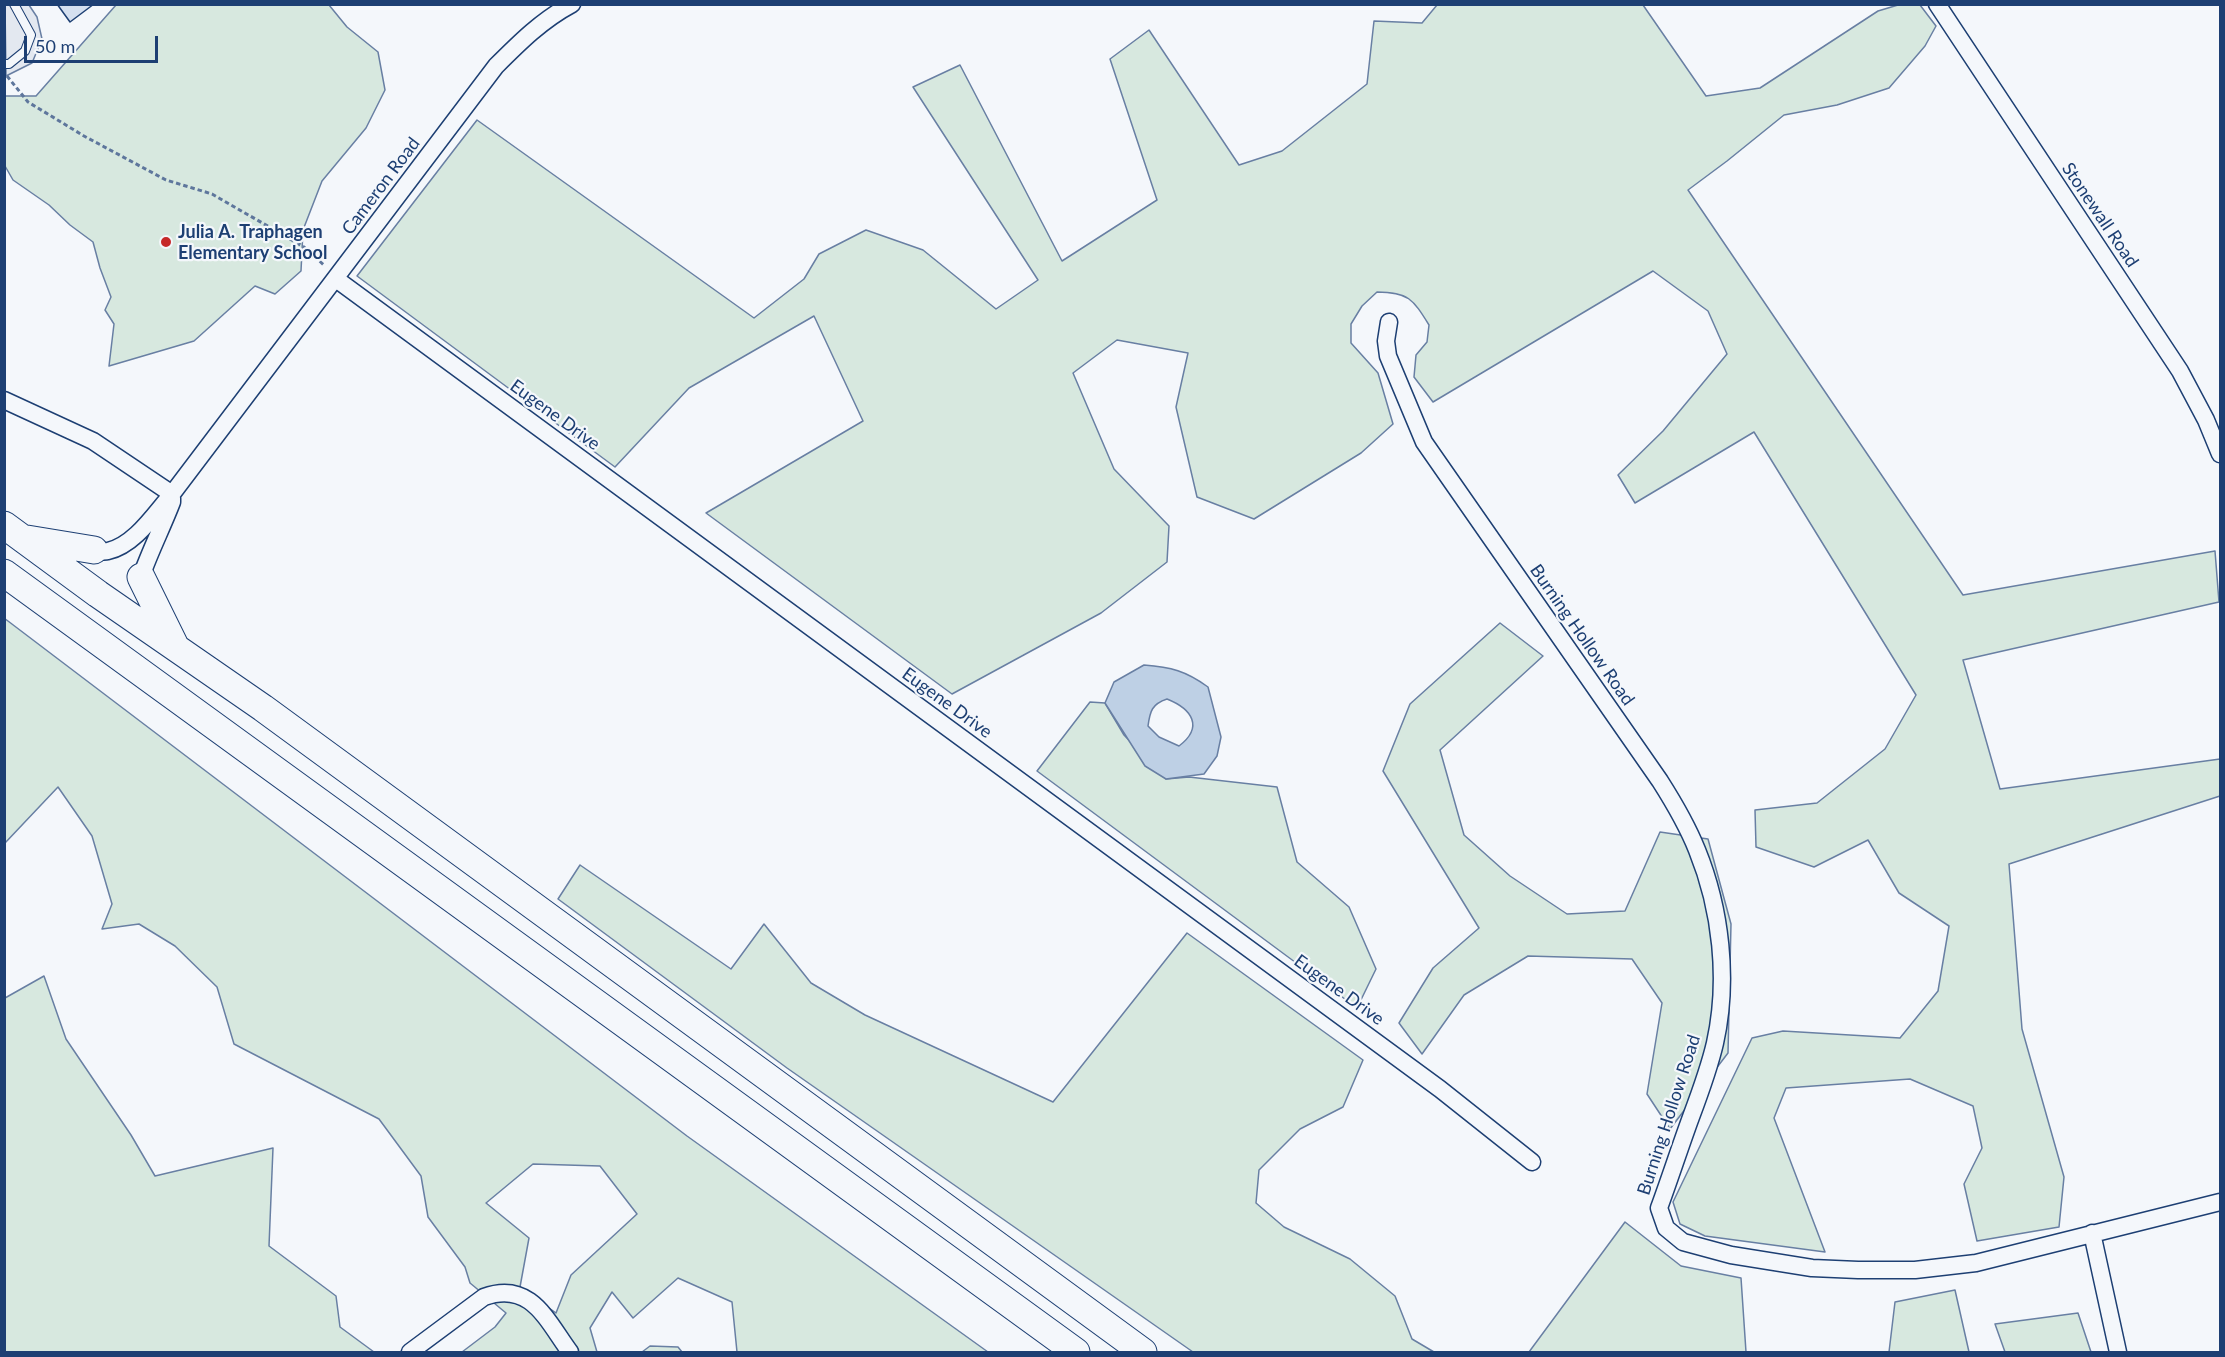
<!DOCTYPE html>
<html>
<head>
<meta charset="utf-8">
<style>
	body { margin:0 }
	#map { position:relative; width:2225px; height:1357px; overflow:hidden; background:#f4f7fb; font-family:Lato,sans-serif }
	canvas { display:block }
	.frame { position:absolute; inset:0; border:6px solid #1d3f73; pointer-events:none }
	.scale { position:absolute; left:24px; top:36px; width:134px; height:27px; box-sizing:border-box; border:3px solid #1d3f73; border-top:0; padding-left:8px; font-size:18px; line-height:21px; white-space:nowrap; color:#1d3f73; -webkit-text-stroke:4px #f4f7fb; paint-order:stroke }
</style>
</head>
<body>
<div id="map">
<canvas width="2225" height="1357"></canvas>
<div class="frame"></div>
<div class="scale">50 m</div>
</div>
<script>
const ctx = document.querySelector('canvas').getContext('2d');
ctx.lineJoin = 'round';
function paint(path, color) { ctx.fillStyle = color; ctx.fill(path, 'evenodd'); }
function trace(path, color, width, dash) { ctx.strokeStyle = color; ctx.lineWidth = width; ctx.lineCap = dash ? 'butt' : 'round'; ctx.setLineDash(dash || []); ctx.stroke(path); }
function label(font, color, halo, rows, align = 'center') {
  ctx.font = font + ' Lato,sans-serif'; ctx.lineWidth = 4.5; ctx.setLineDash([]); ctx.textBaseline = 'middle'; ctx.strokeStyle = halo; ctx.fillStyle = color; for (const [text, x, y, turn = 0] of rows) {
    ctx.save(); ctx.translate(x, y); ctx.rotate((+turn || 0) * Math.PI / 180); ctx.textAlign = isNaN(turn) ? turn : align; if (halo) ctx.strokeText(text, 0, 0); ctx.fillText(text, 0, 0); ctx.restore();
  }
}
const green = new Path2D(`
	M 116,5 L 329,5 L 347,27 L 378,52 L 385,90 L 366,128 L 322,181 L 303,230 L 301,271 L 275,294 L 255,286 L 194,341 L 109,366 L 114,324 L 105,310 L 111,297 L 100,268 L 93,242 L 70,225 L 49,205 L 13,180 L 5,166 L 4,96 L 36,96 Z
	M 1437,5 L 1643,5 L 1706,96 L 1760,88 L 1878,11 L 1898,5 L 1920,5 L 1936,26 L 1925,46 L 1889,88 L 1837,105 L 1784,115 L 1727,161 L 1688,190 L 1963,595 L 2215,551 L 2219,602 L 1963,660 L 2000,789 L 2220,759 L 2220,796 L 2009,864 L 2022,1029 L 2064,1177 L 2059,1227 L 1977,1241 L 1964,1184 L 1982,1148 L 1973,1106 L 1910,1079 L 1786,1088 L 1774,1118 L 1825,1252 L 1705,1236 L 1680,1224 L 1673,1202 L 1752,1038 L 1783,1031 L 1900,1038 L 1938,991 L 1949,926 L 1899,893 L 1868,840 L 1814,867 L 1756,847 L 1755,810 L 1817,803 L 1885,749 L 1916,695 L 1754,432 L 1635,503 L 1618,475 L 1663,431 L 1727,354 L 1708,311 L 1653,271 L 1433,402 L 1414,377 L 1416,355 L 1427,342 L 1429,325 C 1413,299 1408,292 1377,292 L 1362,306 L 1351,324 L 1351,343 L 1378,373 L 1393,424 L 1361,453 L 1254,519 L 1197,497 L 1176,407 L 1188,353 L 1117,340 L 1073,373 L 1114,469 L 1169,526 L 1167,562 L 1101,613 L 952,694 L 706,513 L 863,421 L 814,316 L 689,388 L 615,467 L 357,276 L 477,120 L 754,318 L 804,279 L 819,254 L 866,230 L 923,250 L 996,309 L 1038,280 L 913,87 L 960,65 L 1062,261 L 1157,200 L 1110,59 L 1149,30 L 1239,165 L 1282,151 L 1367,84 L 1374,21 L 1422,23 Z
	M 4,618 L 687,1136 L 988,1352 L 737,1352 L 732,1302 L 678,1278 L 633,1318 L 612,1292 L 590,1328 L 597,1352 L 462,1352 L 495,1327 L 506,1313 L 470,1283 L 465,1267 L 428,1217 L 421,1176 L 379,1119 L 234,1044 L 217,987 L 175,946 L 139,924 L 102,929 L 112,904 L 92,836 L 58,787 L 5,843 ZM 533,1164 L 600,1166 L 637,1214 L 571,1275 L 556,1313 L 520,1287 L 529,1238 L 486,1203 Z
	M 1500,623 L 1543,656 L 1440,750 L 1464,835 L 1510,876 L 1567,914 L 1625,911 L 1660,832 L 1708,839 L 1731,924 L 1728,1053 L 1670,1129 L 1647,1094 L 1662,1003 L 1632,959 L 1528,956 L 1464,995 L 1422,1054 L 1399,1023 L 1433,968 L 1479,928 L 1383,771 L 1410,704 Z
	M 1090,702 L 1105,703 L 1124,735 L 1166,779 L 1189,777 L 1277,787 L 1297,862 L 1349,907 L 1376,969 L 1357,1008 L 1037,771 Z
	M 580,865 L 731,969 L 764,924 L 811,983 L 865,1015 L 1053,1102 L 1187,933 L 1363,1060 L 1343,1107 L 1300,1129 L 1259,1170 L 1256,1203 L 1284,1227 L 1350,1259 L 1395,1296 L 1412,1339 L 1434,1352 L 1193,1352 L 787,1068 L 558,899 Z
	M 44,976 L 66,1039 L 131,1135 L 155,1176 L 273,1148 L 269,1246 L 336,1296 L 340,1327 L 374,1352 L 5,1352 L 5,998 Z
	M 1625,1222 L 1681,1266 L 1741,1278 L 1746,1352 L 1529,1352 Z
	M 1955,1290 L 1969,1352 L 1889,1352 L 1895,1302 Z
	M 2078,1313 L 2091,1352 L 2005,1352 L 1995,1324 Z
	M 650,1346 L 678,1347 L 682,1352 L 642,1352 Z`);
paint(green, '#d7e8df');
trace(green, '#687fa3', 1.5);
const parking = new Path2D(`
	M 5,5 L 29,5 L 37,17 L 42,39 L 32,63 L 6,76 Z`);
paint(parking, '#e3e8f0');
trace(parking, '#687fa3', 1.5);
const water = new Path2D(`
	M 1144,665 C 1171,667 1186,671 1208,687 L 1221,737 L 1217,756 L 1204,774 L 1166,779 L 1145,766 L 1105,703 L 1114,682 ZM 1167,699 C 1192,709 1204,727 1179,746 L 1159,737 L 1148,726 C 1150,711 1152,704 1167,699 Z`);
paint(water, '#bed0e5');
trace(water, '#687fa3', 1.5);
const building = new Path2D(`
	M 57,4 L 94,4 L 70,22 Z`);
paint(building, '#d5e0f0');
trace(building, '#1d3f73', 1.5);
const service = new Path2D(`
	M 4,64 L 9,64 L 25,51 L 31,35 L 14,4`);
const minor = new Path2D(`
	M 1937,4 L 2180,371 L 2206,420 L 2220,454
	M 336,279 L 1440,1089 L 1532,1162
	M 1389,322 L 1386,341 L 1388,356 L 1424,442 L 1660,781 C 1674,803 1687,825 1697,850 C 1721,909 1729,980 1715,1043 C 1709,1069 1700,1093 1691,1117 C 1680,1147 1670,1178 1659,1208 L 1666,1228 L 1683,1242 L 1731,1255 L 1812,1268 L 1858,1270 L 1915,1270 L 1976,1263 L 2220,1202
	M 4,400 L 93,441 L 172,494
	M 94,550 C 98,551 104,552 108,551 C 135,545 155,513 172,494 L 496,66 C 520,42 542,20 572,4
	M 141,577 C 150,551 162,528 172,502 L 172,498
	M 2092,1233 L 2118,1352
	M 410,1352 L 484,1297 C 531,1280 547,1321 570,1352`);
const trunk = new Path2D(`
	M 4,525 L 98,594 L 263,708 L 1143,1352
	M 27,539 L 94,550
	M 4,573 L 1076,1352
	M 141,577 L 175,646`);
trace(service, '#1d3f73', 10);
trace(minor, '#1d3f73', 19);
trace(trunk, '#1d3f73', 29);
trace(new Path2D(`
	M 7,76 L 28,102 L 84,136 L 166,180 L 212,194 L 304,247 L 325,266`), '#5e769c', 3, [4.5, 3]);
trace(service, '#f4f7fb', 8);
trace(minor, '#f4f7fb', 16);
trace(trunk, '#f4f7fb', 27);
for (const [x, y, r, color] of [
	[166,242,6,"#c62828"]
]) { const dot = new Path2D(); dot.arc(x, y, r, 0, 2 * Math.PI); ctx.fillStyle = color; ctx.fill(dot); trace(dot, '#f4f7fb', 2); }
label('18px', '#1d3f73', '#f4f7fb', [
	["Cameron Road",381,186,-53],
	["Stonewall Road",2100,215,56],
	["Eugene Drive",555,415,36],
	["Burning Hollow Road",1582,635,55],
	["Eugene Drive",947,703,36],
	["Eugene Drive",1339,990,36],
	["Burning Hollow Road",1669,1115,-72]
]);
label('bold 18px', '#1d3f73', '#f4f7fb', [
	["Julia A. Traphagen",178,232],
	["Elementary School",178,253]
], 'left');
</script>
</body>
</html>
